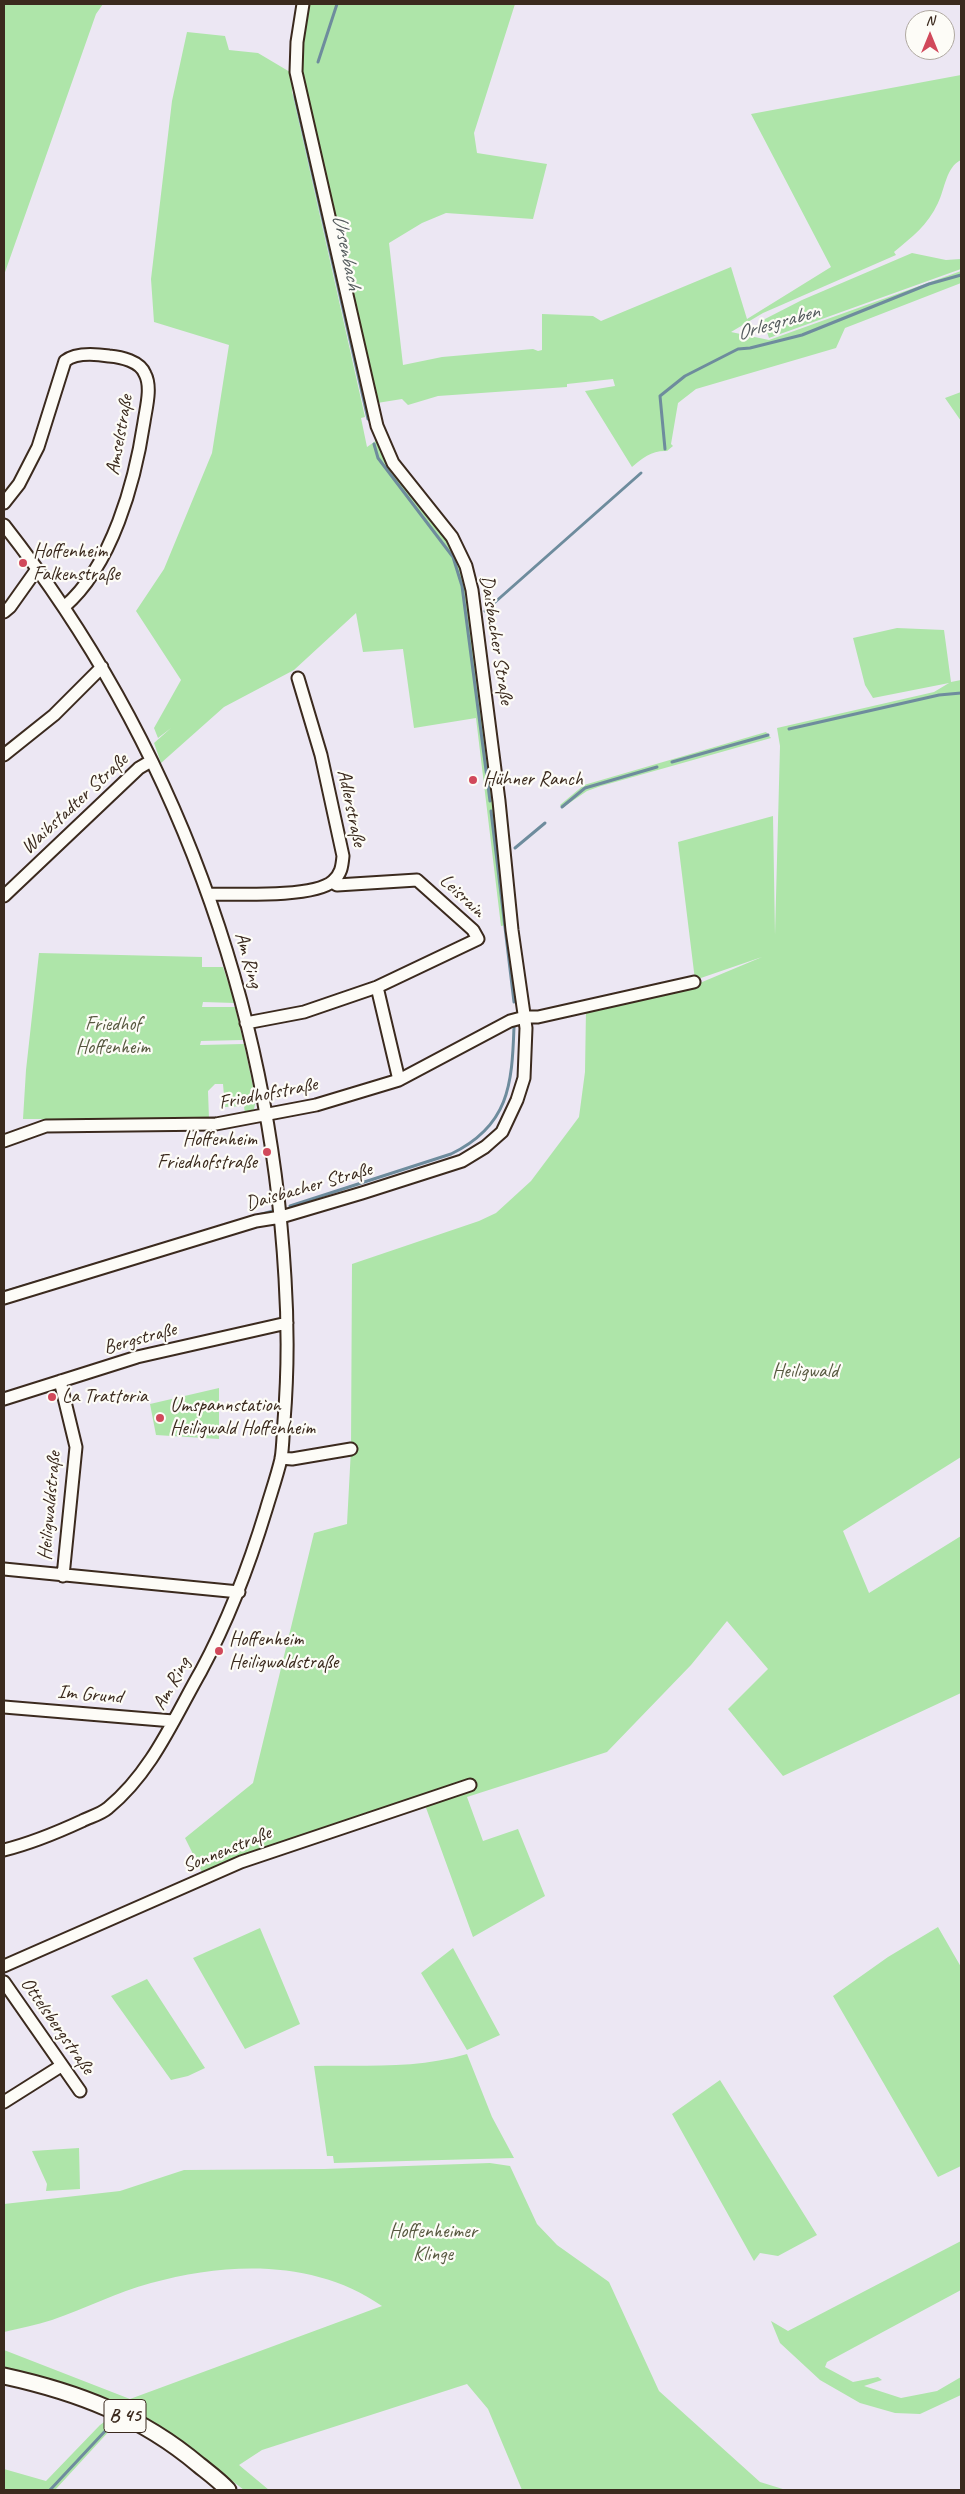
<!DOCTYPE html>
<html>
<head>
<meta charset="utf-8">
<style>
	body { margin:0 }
	#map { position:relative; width:965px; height:2494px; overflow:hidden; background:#ece7f3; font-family:Caveat,sans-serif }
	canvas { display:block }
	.frame { position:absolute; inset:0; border:5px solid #3b2a1e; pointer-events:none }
	.north { position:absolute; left:905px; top:10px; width:50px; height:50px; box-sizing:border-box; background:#fdfcf7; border:1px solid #afa8a0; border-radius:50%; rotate:0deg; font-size:14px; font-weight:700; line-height:20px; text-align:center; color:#3b2a1e }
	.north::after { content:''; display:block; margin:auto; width:18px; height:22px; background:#d1495b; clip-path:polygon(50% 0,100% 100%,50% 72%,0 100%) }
</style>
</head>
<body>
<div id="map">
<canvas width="965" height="2494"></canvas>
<div class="frame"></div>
<div class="north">N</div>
</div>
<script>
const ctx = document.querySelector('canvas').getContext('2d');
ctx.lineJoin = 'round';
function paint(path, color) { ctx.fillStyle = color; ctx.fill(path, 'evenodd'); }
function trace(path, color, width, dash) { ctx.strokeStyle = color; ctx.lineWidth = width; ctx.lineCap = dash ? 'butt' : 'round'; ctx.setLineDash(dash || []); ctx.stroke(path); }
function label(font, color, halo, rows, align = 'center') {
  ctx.font = font + ' Caveat,sans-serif'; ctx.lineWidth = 4.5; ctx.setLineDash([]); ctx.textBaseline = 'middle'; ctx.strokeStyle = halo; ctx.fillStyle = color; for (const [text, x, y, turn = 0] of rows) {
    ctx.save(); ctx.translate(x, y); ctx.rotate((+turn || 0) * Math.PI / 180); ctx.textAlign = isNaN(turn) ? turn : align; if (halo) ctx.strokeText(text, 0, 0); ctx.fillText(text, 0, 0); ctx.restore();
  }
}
paint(new Path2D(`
	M 4,4 L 103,4 L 96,14 L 4,275 Z
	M 306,4 L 515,4 L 474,133 L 477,153 L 547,164 L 533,219 L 446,213 L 422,223 L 389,243 L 403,365 L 442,357 L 533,349 L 538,351 L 542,350 L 542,314 L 593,316 L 601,321 L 731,267 L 747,319 L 831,267 L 751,114 L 961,75 L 961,160 C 946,167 945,189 938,203 C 928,225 912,237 894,252 L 896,255 L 763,313 L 731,332 L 769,340 L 961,271 L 961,283 L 845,328 L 836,348 L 696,389 L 678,403 L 671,444 L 673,446 L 667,451 C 653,450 642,458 632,467 L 585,391 L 615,386 L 613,379 L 567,384 L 567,387 L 438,396 L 408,405 L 402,399 L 377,403 L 300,71 Z
	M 187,32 L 225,36 L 229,50 L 258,53 L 290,72 L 293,86 L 292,91 L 365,417 L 361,418 L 367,447 L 377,440 L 383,452 C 416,495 455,537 468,591 L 507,925 L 501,926 L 476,718 L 414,728 L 403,649 L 363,652 L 356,613 L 294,670 L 224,707 L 161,763 L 154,743 L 171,728 L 158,738 L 154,728 L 181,680 L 136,611 L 164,569 L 212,453 L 229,345 L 154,322 L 151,279 L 172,101 Z
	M 912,253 L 946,260 L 961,259 L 961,269 L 769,338 L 763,320 L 802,300 Z
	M 961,392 L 961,421 L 945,398 Z
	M 897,628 L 944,630 L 951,682 L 961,680 L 961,1457 L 843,1531 L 869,1593 L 961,1536 L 961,1693 L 783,1776 L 728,1709 L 768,1669 L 727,1621 L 691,1665 L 607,1752 L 467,1797 L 483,1841 L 518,1829 L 545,1896 L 473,1937 L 425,1805 L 204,1876 L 185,1838 L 253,1783 L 314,1533 L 347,1524 L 351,1449 L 352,1264 L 479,1221 L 496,1213 L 531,1181 L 579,1117 L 585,1072 L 586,1009 L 695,985 L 762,957 L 695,980 L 678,842 L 773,816 L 775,935 L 780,746 L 777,728 L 934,692 L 949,683 L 873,698 L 865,685 L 853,638 Z
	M 766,732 L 771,738 L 601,786 L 587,791 L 562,808 L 560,805 L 584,785 Z
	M 39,953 L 202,957 L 202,967 L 223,967 L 235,1003 L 203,1002 L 202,1007 L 235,1007 L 243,1040 L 201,1041 L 200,1045 L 244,1044 L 256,1100 L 254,1109 L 245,1114 L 244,1106 L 225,1107 L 223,1084 L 215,1084 L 208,1091 L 209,1119 L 23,1119 L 26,1070 Z
	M 219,1388 L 219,1439 L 156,1435 L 150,1404 Z
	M 938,1927 L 961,1967 L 961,2166 L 938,2177 L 833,1996 L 888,1957 Z
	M 260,1928 L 300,2024 L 245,2049 L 193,1958 Z
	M 453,1948 L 500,2035 L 467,2050 L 421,1973 Z
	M 147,1979 L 205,2068 L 188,2076 L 171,2080 L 111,1996 Z
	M 467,2054 L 492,2117 L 514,2158 L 334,2163 L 333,2156 L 327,2156 L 314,2066 C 365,2065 418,2069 467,2054 Z
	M 720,2080 L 817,2235 L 778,2256 L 760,2253 L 754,2261 L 672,2114 Z
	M 79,2148 L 80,2189 L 46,2191 L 47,2184 L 32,2151 Z
	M 490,2163 L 510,2166 L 537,2224 L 557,2245 L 609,2282 L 659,2391 L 760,2482 L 786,2490 L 522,2490 L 488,2409 L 467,2384 L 262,2450 L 239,2465 L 269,2490 L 244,2490 L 163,2428 L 109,2400 L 63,2383 L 4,2367 L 4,2350 L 130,2399 L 382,2306 C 315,2259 227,2262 151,2283 C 117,2292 85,2309 52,2320 C 36,2325 20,2328 4,2332 L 4,2204 L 120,2191 L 184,2170 L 324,2169 Z
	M 961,2241 L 961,2290 L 827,2362 L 825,2367 L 853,2382 L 878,2377 L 882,2380 L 864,2386 L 901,2398 L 937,2391 L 961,2377 L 961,2395 L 920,2414 L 895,2413 L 860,2403 L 820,2380 L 780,2343 L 771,2321 L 788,2331 Z
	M 114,2415 L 123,2420 L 120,2426 L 112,2428 L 55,2490 L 4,2490 L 4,2469 L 46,2481 L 100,2425 Z`), '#aee5a9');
trace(new Path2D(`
	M 318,62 L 337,4
	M 295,91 L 295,97 L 368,419
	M 374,444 L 378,458 L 453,557 L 462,586 L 490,801
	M 665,449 L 660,396 L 685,376 L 738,349 L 750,348 L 802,335 L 929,284 L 961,275
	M 485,611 L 641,473
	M 789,729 L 939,695 L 961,693
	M 672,762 L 768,735
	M 562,807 L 585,788 L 657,767
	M 491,811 L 514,1002
	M 515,848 L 545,823
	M 290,1206 L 451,1154 C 509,1126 512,1085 514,1027
	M 258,1215 L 273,1211
	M 4,1292 L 202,1232
	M 50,2490 L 107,2429`), '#6e8c9d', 3);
const minor = new Path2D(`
	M 4,503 L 19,484 L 38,447 L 65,361 C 76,352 96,354 109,356 C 121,357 140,361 145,374 C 152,387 146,408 144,422 C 135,482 112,566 64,607
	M 4,525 C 174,742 269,1002 285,1278 C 288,1326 288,1373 284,1421 C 283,1434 283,1447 281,1459 C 277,1476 271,1493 266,1510 C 249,1566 229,1619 201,1671 C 174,1718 152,1772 108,1808 C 101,1814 90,1817 82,1821 C 56,1833 32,1843 4,1850
	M 4,612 L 10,607 L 37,569
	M 4,755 L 54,715 L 102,667
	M 209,894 C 236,894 314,898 333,881 C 341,874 342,867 343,856 L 321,755 L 298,678
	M 4,896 L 139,768 L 151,761
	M 377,987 L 399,1080
	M 246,1023 L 304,1012 L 377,987 L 478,939 L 473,930 L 417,880 L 337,885 L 332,882
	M 4,1141 L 46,1126 L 216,1124 L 316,1105 L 399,1080 L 510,1021 L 525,1017 L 538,1017 L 694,982
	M 4,1298 L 256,1221 L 281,1217 L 362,1193 L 462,1161 L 485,1147 L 502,1132 L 517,1100 L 524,1078 L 526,1028 L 512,930 L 499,801 L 472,590 L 466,566 L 452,537 L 393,463 L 377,426 L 296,72 L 297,42 L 303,4
	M 60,1381 L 76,1447 L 63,1576
	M 4,1399 L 137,1357 L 287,1323
	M 281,1458 L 292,1459 L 351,1449
	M 4,1569 L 239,1592
	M 4,1707 L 173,1721
	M 4,1966 L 241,1862 L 470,1785
	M 4,1982 L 80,2091
	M 4,2102 L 61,2066`);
const major = new Path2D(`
	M 4,2376 C 77,2392 141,2416 199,2465 C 209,2473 220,2481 228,2490`);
trace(minor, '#3b2a1e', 15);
trace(major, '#3b2a1e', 19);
trace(minor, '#fdfcf7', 11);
trace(major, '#fdfcf7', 15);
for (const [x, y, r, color] of [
	[23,563,5,"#d1495b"],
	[473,780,5,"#d1495b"],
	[267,1152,5,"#d1495b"],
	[52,1397,5,"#d1495b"],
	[160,1418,5,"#d1495b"],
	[219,1651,5,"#d1495b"]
]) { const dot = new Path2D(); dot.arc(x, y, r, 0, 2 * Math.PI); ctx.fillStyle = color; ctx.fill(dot); trace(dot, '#fdfcf7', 2); }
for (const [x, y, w] of [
	[125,2416,42]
]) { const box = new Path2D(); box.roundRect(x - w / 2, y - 16.5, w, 33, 4); ctx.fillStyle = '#fdfcf7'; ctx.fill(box); trace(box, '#3b2a1e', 1); }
label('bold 19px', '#3b2a1e', null, [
	["B 45",125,2416]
]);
label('20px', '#3b2a1e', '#fdfcf7', [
	["Amselstraße",120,435,-80],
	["Daisbacher Straße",496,640,81],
	["Waibstadter Straße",75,804,-43],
	["Adlerstraße",351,808,78],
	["Leisrain",462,896,43],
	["Am Ring",248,960,74],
	["Friedhofstraße",268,1094,-11],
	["Daisbacher Straße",309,1187,-16],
	["Bergstraße",140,1339,-15],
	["Heiligwaldstraße",50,1506,-85],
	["Am Ring",172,1684,-61],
	["Im Grund",90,1695,5],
	["Sonnenstraße",227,1850,-22],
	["Ottelsbergstraße",57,2026,55]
]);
label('20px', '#3b2a1e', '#fdfcf7', [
	["Hoffenheim",33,552],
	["Falkenstraße",33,575],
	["Hühner Ranch",483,780],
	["Hoffenheim",257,1140,"right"],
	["Friedhofstraße",257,1163,"right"],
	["La Trattoria",62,1397],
	["Umspannstation",170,1406],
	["Heiligwald Hoffenheim",170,1429],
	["Hoffenheim",229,1640],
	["Heiligwaldstraße",229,1663]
], 'left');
label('20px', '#585941', '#fdfcf7', [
	["Friedhof",113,1025],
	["Hoffenheim",113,1048],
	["Heiligwald",805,1372],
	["Hoffenheimer",433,2232],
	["Klinge",433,2255]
]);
label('italic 21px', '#545b5d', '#fdfcf7', [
	["Ursenbach",346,252,78],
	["Orlesgraben",778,323,-16]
]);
</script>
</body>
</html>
